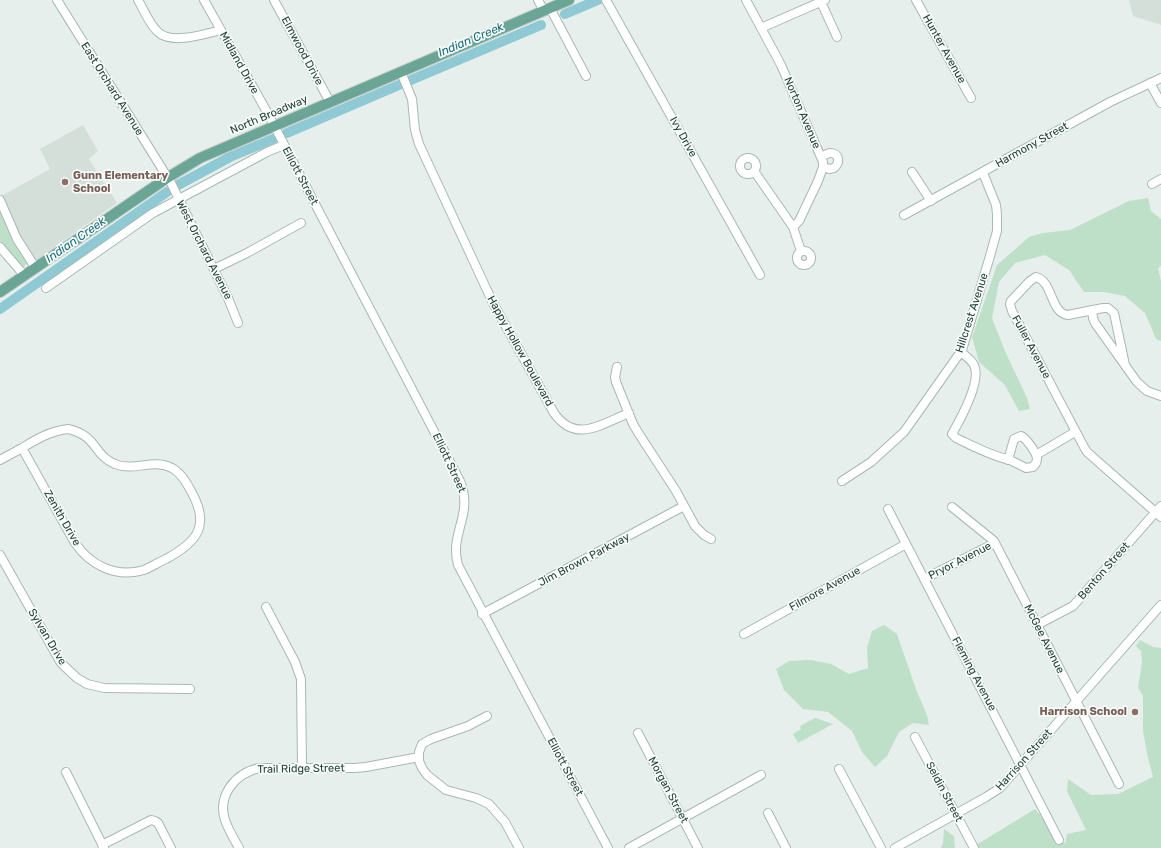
<!DOCTYPE html>
<html>
<head>
<meta charset="utf-8">
<style>
	body { margin:0 }
	canvas { display:block; background:#e6efeb }
</style>
</head>
<body>
<canvas width="1161" height="848"></canvas>
<script>
const ctx = document.querySelector('canvas').getContext('2d');
ctx.lineJoin = 'round';
function paint(path, color) { ctx.fillStyle = color; ctx.fill(path, 'evenodd'); }
function trace(path, color, width, dash) { ctx.strokeStyle = color; ctx.lineWidth = width; ctx.lineCap = dash ? 'butt' : 'round'; ctx.setLineDash(dash || []); ctx.stroke(path); }
function label(font, color, halo, rows, align = 'center') {
  ctx.font = font + ' Rubik,sans-serif'; ctx.lineWidth = 3.5; ctx.setLineDash([]); ctx.textBaseline = 'middle'; ctx.strokeStyle = halo; ctx.fillStyle = color; for (const [text, x, y, turn = 0] of rows) {
    ctx.save(); ctx.translate(x, y); ctx.rotate((+turn || 0) * Math.PI / 180); ctx.textAlign = isNaN(turn) ? turn : align; if (halo) ctx.strokeText(text, 0, 0); ctx.fillText(text, 0, 0); ctx.restore();
  }
}
paint(new Path2D(`
	M 1129,0 L 1161,0 L 1161,25 L 1133,16 Z
	M 83,125 L 98,151 L 89,159 L 117,203 L 36,260 L 20,235 L 1,196 L 50,169 L 40,149 Z`), '#d4dfda');
paint(new Path2D(`
	M 1148,198 L 1151,211 L 1161,219 L 1161,266 L 1158,268 L 1161,281 L 1161,341 L 1156,339 L 1145,313 L 1125,296 L 1104,292 L 1084,292 L 1069,270 L 1045,255 L 1015,263 L 999,282 L 992,318 L 1004,349 L 1027,398 L 1030,409 L 1019,411 L 1005,385 L 979,362 L 972,337 L 997,265 L 1029,237 L 1043,233 L 1070,230 L 1129,201 Z
	M 0,206 L 28,263 L 22,268 L 0,241 Z
	M 884,625 L 897,634 L 917,692 L 927,715 L 929,725 L 913,723 L 899,732 L 887,756 L 875,767 L 862,752 L 852,731 L 828,712 L 803,709 L 784,690 L 776,669 L 789,661 L 811,660 L 831,664 L 849,674 L 868,668 L 867,648 L 872,631 Z
	M 1140,640 L 1153,647 L 1161,648 L 1161,848 L 977,848 L 976,845 L 1035,809 L 1065,844 L 1067,834 L 1086,830 L 1067,791 L 1068,779 L 1091,795 L 1118,794 L 1153,777 L 1148,758 L 1143,731 L 1143,696 L 1138,688 L 1142,662 L 1141,651 L 1136,646 Z
	M 815,718 L 833,724 L 798,743 L 793,734 L 801,729 L 800,726 Z
	M 944,829 L 954,836 L 955,848 L 941,848 L 943,843 Z`), '#bfe0c8');
trace(new Path2D(`
	M 565,14 L 598,0
	M 411,80 L 541,25
	M 287,133 L 399,85
	M 178,185 L 230,157 L 273,139
	M 0,309 L 167,192`), '#8ec9d4', 10);
const minor = new Path2D(`
	M 57,0 L 171,183 L 228,298 L 238,323
	M 138,0 C 144,10 149,24 158,32 C 171,45 205,34 221,30
	M 204,0 L 267,112 L 460,481 C 474,516 449,532 458,565 L 608,848
	M 274,0 L 330,102
	M 538,0 L 544,11
	M 606,0 L 760,275
	M 746,0 L 781,65 L 823,162 L 823,167 L 818,181 L 799,221 L 793,227
	M 916,0 L 971,98
	M 821,2 L 837,37
	M 550,8 L 586,76
	M 761,28 L 825,0
	M 401,72 L 412,99 L 415,130 L 419,144 L 493,303 L 554,413 C 576,444 601,424 629,413
	M 1150,83 L 1161,103
	M 821,157 C 824,156 827,153 830,153 C 840,153 840,163 834,168 L 829,169 L 823,167
	M740 166a8 8 0 1 1 16 0a8 8 0 1 1-16 0Z
	M 754,171 L 793,227 L 801,251
	M 912,172 L 931,201
	M 1152,184 L 1161,179
	M 0,200 L 17,239 L 35,267
	M 904,215 L 1110,102 L 1161,78
	M 0,247 L 24,275
	M797 258a7 7 0 1 1 14 0a7 7 0 1 1-14 0Z
	M 214,269 L 247,253 L 301,223
	M 46,288 L 153,213 L 267,152 L 284,145
	M 1092,310 L 1093,318 L 1095,323 L 1137,382 L 1147,391 L 1161,396
	M 961,352 C 965,356 971,359 974,365 C 982,381 960,420 952,434 L 956,438 C 973,446 991,456 1010,460 L 1026,468 L 1033,467 C 1035,465 1037,462 1037,459 C 1037,453 1026,438 1021,436 L 1014,439 L 1008,460
	M 1125,365 L 1114,313 L 1108,308 L 1103,308 L 1068,315 C 1050,313 1053,281 1036,277 L 1030,281 L 1011,301 L 1010,304 L 1012,311 L 1084,447 L 1087,452 L 1161,517
	M 617,367 L 615,377 L 616,382 L 633,424 L 639,434 L 676,491 L 695,526 L 704,535 L 711,539
	M 68,429 C 97,435 94,456 115,464 C 134,472 153,458 172,468 C 181,473 186,482 191,491 C 211,526 197,542 166,559 C 159,562 151,567 144,570 C 116,578 91,566 75,543 L 22,448 C 37,439 50,431 68,429 Z
	M 1036,455 L 1075,432
	M 0,460 L 22,448
	M 842,481 L 871,462 L 904,432 L 962,350 L 990,256 L 997,231 L 997,214 L 996,205 L 983,173
	M 952,507 L 994,541 L 1119,784
	M 888,509 L 1059,840
	M 0,555 L 61,663 L 77,678 L 87,684 L 104,688 L 190,689
	M 924,579 L 995,543
	M 266,607 L 295,662 L 301,679 L 302,768
	M 482,614 L 684,506
	M 1037,625 L 1073,606 L 1161,506
	M 744,634 L 906,544
	M 487,716 L 468,726 L 431,739 L 422,744 L 419,752 L 419,761 L 422,768 L 427,775 L 446,790 L 476,798 L 489,804 L 505,822 L 519,848
	M 638,733 L 698,848
	M 915,737 L 974,848
	M 839,769 L 881,848
	M 66,772 L 104,848
	M 768,813 L 786,848
	M 102,845 L 151,820 L 155,821 L 158,823 L 171,848
	M 239,848 C 234,839 228,829 225,820 C 217,795 236,773 259,768 L 355,768 L 366,767 L 419,757
	M 629,848 L 761,775
	M 895,848 L 986,797 L 1000,788 L 1161,605`);
const major = new Path2D(`
	M 0,292 L 167,178 L 200,158 L 569,0`);
trace(minor, '#a8b8b2', 10);
trace(major, '#c2cac8', 12);
trace(minor, '#fff', 8);
trace(major, '#6aa596', 10);
for (const [x, y, r, color] of [
	[65,182,4,"#8d6e63"],
	[1135,712,4,"#8d6e63"]
]) { const dot = new Path2D(); dot.arc(x, y, r, 0, 2 * Math.PI); ctx.fillStyle = color; ctx.fill(dot); trace(dot, '#f7fbf9', 1.5); }
label('11px', '#24423a', '#f7fbf9', [
	["Hunter Avenue",944,49,61],
	["Elmwood Drive",302,51,62],
	["Midland Drive",239,63,61],
	["East Orchard Avenue",112,89,58],
	["Norton Avenue",802,113,67],
	["North Broadway",269,115,-23],
	["Ivy Drive",683,137,61],
	["Harmony Street",1032,145,-29],
	["Elliott Street",300,176,62],
	["West Orchard Avenue",204,250,63],
	["Hillcrest Avenue",972,313,-72],
	["Fuller Avenue",1031,347,62],
	["Happy Hollow Boulevard",520,351,61],
	["Elliott Street",449,463,65],
	["Zenith Drive",62,518,60],
	["Jim Brown Parkway",584,560,-28],
	["Pryor Avenue",960,561,-27],
	["Benton Street",1104,571,-49],
	["Filmore Avenue",825,589,-29],
	["Sylvan Drive",47,637,59],
	["McGee Avenue",1044,639,63],
	["Fleming Avenue",974,674,62],
	["Harrison Street",1024,760,-48],
	["Elliott Street",565,767,62],
	["Trail Ridge Street",301,769,-1],
	["Morgan Street",668,790,62],
	["Seldin Street",944,792,62]
]);
label('bold 11px', '#785e54', '#f7fbf9', [
	["Gunn Elementary",73,176],
	["School",73,189],
	["Harrison School",1127,712,"right"]
], 'left');
label('italic 12px', '#1c6f80', '#f7fbf9', [
	["Indian Creek",471,40,-23],
	["Indian Creek",76,240,-35]
]);
</script>
</body>
</html>
